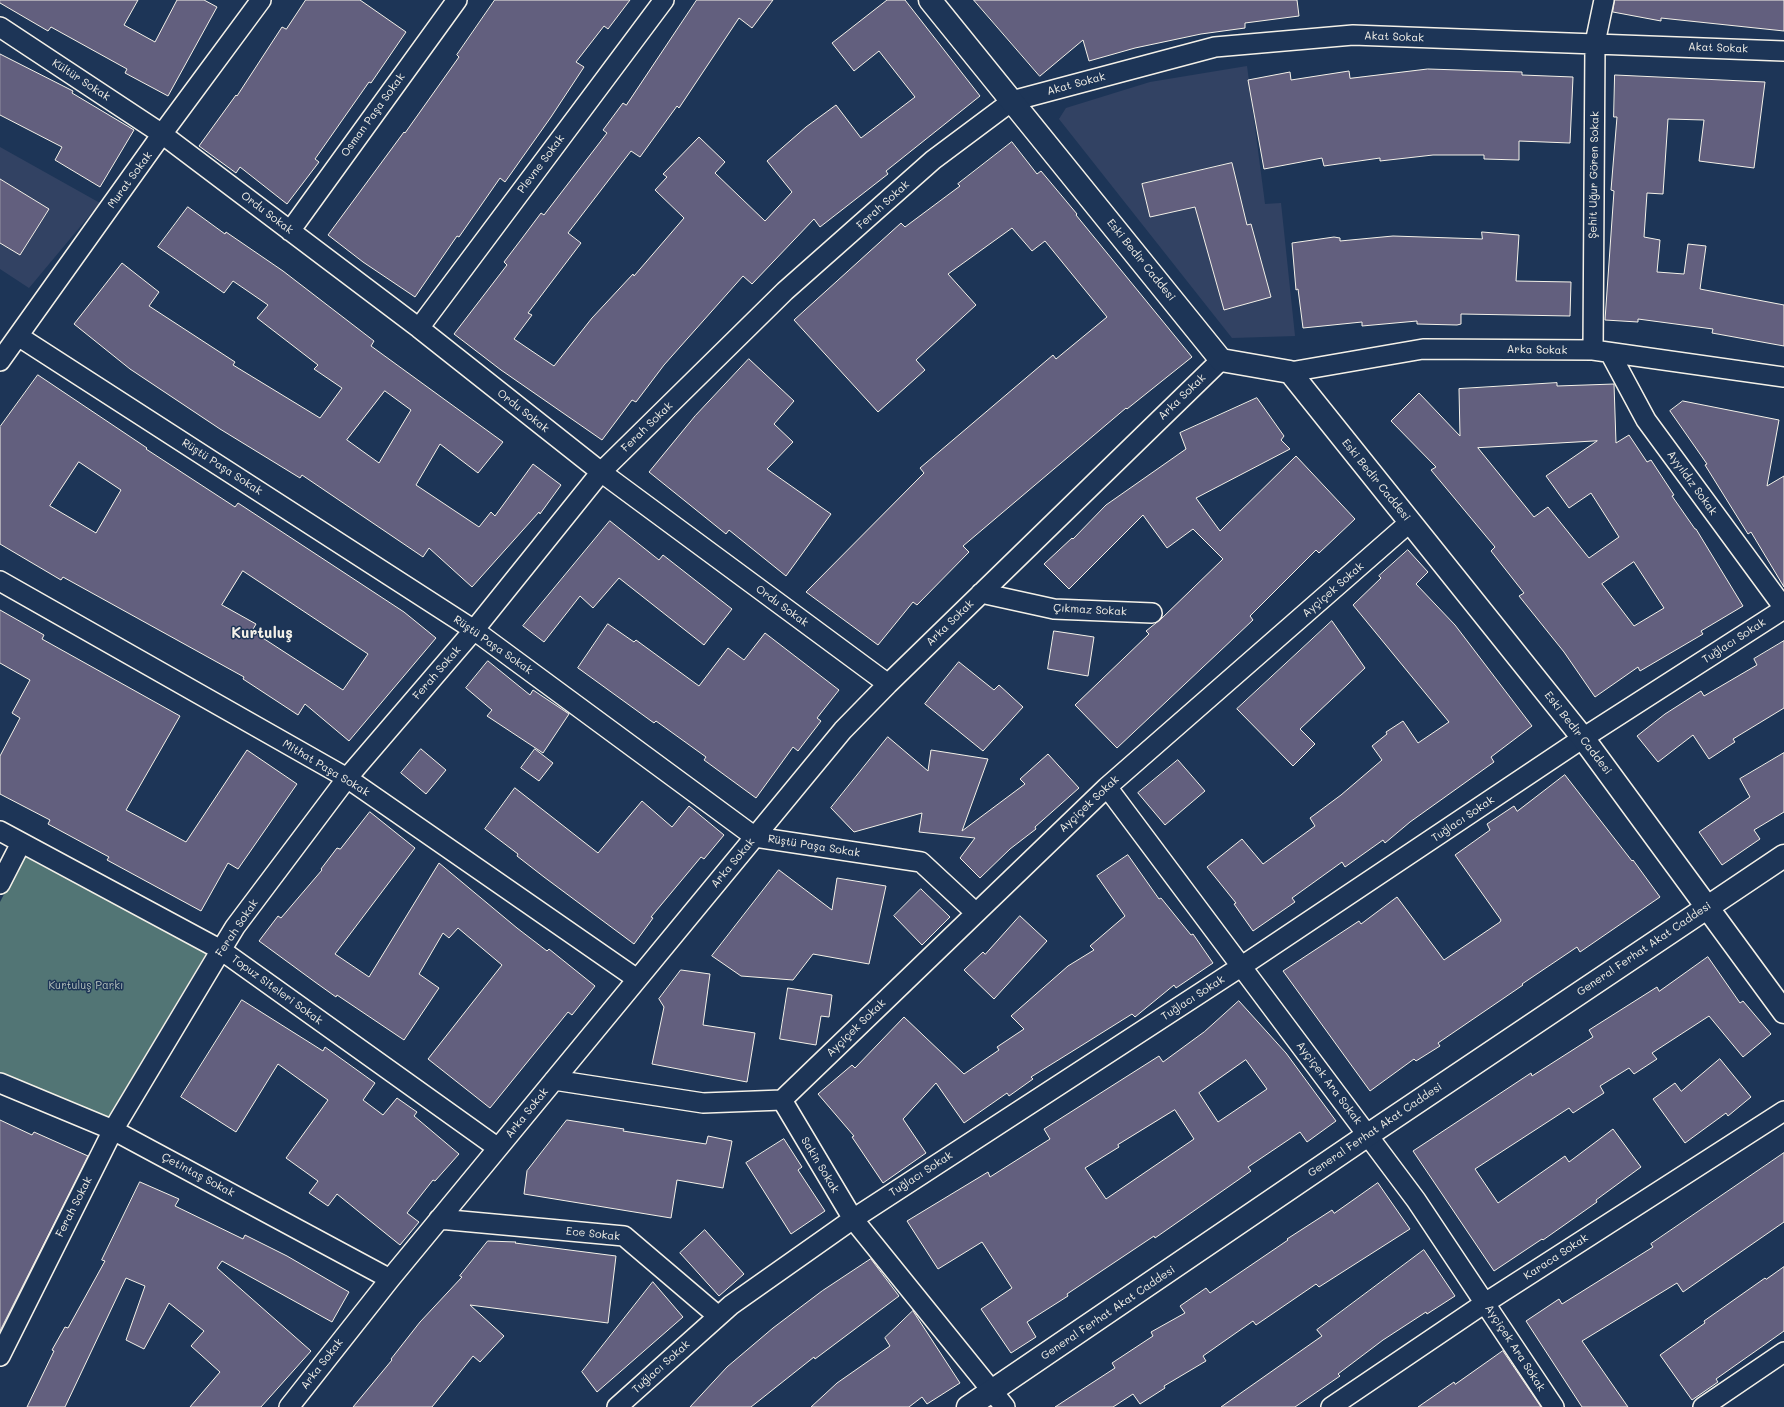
<!DOCTYPE html>
<html>
<head>
<meta charset="utf-8">
<style>
	body { margin:0 }
	canvas { display:block; background:#1d3557 }
</style>
</head>
<body>
<canvas width="1784" height="1407"></canvas>
<script>
const ctx = document.querySelector('canvas').getContext('2d');
ctx.lineJoin = 'round';
function paint(path, color) { ctx.fillStyle = color; ctx.fill(path, 'evenodd'); }
function trace(path, color, width, dash) { ctx.strokeStyle = color; ctx.lineWidth = width; ctx.lineCap = dash ? 'butt' : 'round'; ctx.setLineDash(dash || []); ctx.stroke(path); }
function label(font, color, halo, rows, align = 'center') {
  ctx.font = font + ' Mali,sans-serif'; ctx.lineWidth = 3; ctx.setLineDash([]); ctx.textBaseline = 'middle'; ctx.strokeStyle = halo; ctx.fillStyle = color; for (const [text, x, y, turn = 0] of rows) {
    ctx.save(); ctx.translate(x, y); ctx.rotate((+turn || 0) * Math.PI / 180); ctx.textAlign = isNaN(turn) ? turn : align; if (halo) ctx.strokeText(text, 0, 0); ctx.fillText(text, 0, 0); ctx.restore();
  }
}
paint(new Path2D(`
	M 1247,66 L 1265,204 L 1281,203 L 1295,336 L 1232,338 L 1059,119 L 1066,108 L 1150,82 Z
	M 0,147 L 100,203 L 29,288 L 0,269 Z`), '#324263');
paint(new Path2D(`
	M 24,856 L 207,952 L 108,1118 L 0,1073 L 0,902 Z`), '#527575');
const building = new Path2D(`
	M 0,0 L 138,0 L 124,25 L 155,42 L 177,0 L 204,0 L 217,7 L 168,96 L 125,73 L 127,69 L 51,27 L 48,31 L 0,3 Z
	M 306,0 L 360,0 L 406,32 L 371,83 L 369,82 L 315,159 L 319,162 L 287,204 L 240,167 L 236,173 L 199,146 L 236,95 L 237,96 L 282,27 L 286,29 Z
	M 495,0 L 630,0 L 608,29 L 604,26 L 576,62 L 584,67 L 551,117 L 505,182 L 500,178 L 459,237 L 457,236 L 415,297 L 363,262 L 328,235 L 404,132 L 405,133 L 459,57 L 457,55 Z
	M 697,0 L 773,0 L 752,28 L 739,18 L 679,108 L 677,106 L 640,157 L 631,151 L 568,233 L 581,243 L 528,313 L 532,315 L 514,339 L 554,366 L 592,318 L 633,274 L 634,276 L 684,218 L 655,190 L 667,177 L 663,174 L 699,137 L 725,162 L 715,173 L 765,221 L 792,192 L 767,161 L 806,127 L 836,105 L 861,138 L 915,97 L 879,51 L 854,71 L 832,43 L 887,0 L 905,0 L 980,96 L 886,171 L 888,174 L 820,227 L 814,219 L 752,284 L 743,276 L 664,365 L 636,402 L 632,400 L 602,440 L 501,370 L 454,334 L 507,265 L 504,262 L 523,237 L 541,213 L 544,215 L 607,133 L 603,130 L 623,103 L 626,105 Z
	M 974,0 L 1297,0 L 1299,16 L 1245,23 L 1245,28 L 1201,34 L 1135,48 L 1089,61 L 1083,40 L 1040,76 Z
	M 1615,0 L 1784,0 L 1784,31 L 1661,18 L 1661,21 L 1613,12 Z
	M 0,54 L 73,91 L 72,93 L 134,130 L 100,187 L 55,160 L 62,147 L 0,115 Z
	M 1428,69 L 1522,72 L 1522,75 L 1573,77 L 1570,143 L 1519,141 L 1519,160 L 1484,159 L 1484,155 L 1433,155 L 1380,161 L 1380,158 L 1324,166 L 1322,158 L 1264,169 L 1248,80 L 1290,72 L 1291,80 L 1349,71 L 1350,78 Z
	M 1615,75 L 1765,82 L 1754,168 L 1699,161 L 1704,120 L 1668,119 L 1663,194 L 1647,193 L 1644,237 L 1660,240 L 1657,272 L 1684,274 L 1688,244 L 1706,246 L 1700,289 L 1784,305 L 1784,346 L 1712,333 L 1713,329 L 1638,319 L 1638,322 L 1605,320 L 1614,191 L 1611,190 L 1617,117 L 1614,117 Z
	M 1012,142 L 1037,174 L 1041,171 L 1077,214 L 1076,215 L 1192,357 L 1127,409 L 1126,408 L 963,546 L 969,552 L 917,605 L 913,602 L 878,645 L 806,592 L 924,473 L 920,468 L 1053,355 L 1056,359 L 1107,317 L 1045,241 L 1032,251 L 1012,228 L 948,274 L 976,305 L 916,360 L 925,370 L 878,412 L 794,320 L 901,223 L 905,227 L 960,186 L 958,184 Z
	M 1232,163 L 1247,225 L 1251,224 L 1271,297 L 1224,310 L 1195,207 L 1150,217 L 1142,184 Z
	M 0,179 L 49,209 L 20,255 L 0,243 Z
	M 188,207 L 225,234 L 226,232 L 283,271 L 374,341 L 371,346 L 503,442 L 478,473 L 440,444 L 416,485 L 479,527 L 491,512 L 495,516 L 533,464 L 561,485 L 540,514 L 539,512 L 472,587 L 429,548 L 423,557 L 302,475 L 300,478 L 220,429 L 130,369 L 74,324 L 122,263 L 159,292 L 149,306 L 235,362 L 233,365 L 320,418 L 342,388 L 314,369 L 318,365 L 257,318 L 268,305 L 233,281 L 224,293 L 158,247 ZM 385,391 L 411,410 L 379,463 L 347,440 Z
	M 1482,232 L 1519,235 L 1516,281 L 1571,282 L 1570,316 L 1461,314 L 1461,324 L 1457,325 L 1417,324 L 1417,321 L 1362,326 L 1362,322 L 1303,328 L 1298,289 L 1296,290 L 1292,243 L 1334,237 L 1340,238 L 1340,241 L 1393,236 L 1482,239 Z
	M 749,359 L 794,401 L 774,424 L 793,442 L 767,469 L 831,514 L 786,576 L 729,530 L 726,534 L 649,472 L 695,416 Z
	M 38,375 L 147,448 L 146,449 L 235,507 L 238,503 L 404,612 L 436,638 L 349,741 L 305,704 L 298,715 L 243,679 L 244,677 L 63,577 L 61,580 L 0,544 L 0,427 ZM 79,462 L 121,490 L 96,533 L 50,506 ZM 243,571 L 368,654 L 343,690 L 252,631 L 256,624 L 222,605 Z
	M 1557,383 L 1557,386 L 1614,384 L 1616,443 L 1629,435 L 1647,462 L 1651,460 L 1674,495 L 1672,496 L 1695,529 L 1696,529 L 1743,606 L 1701,631 L 1703,634 L 1640,671 L 1638,667 L 1595,697 L 1564,652 L 1519,596 L 1524,593 L 1491,551 L 1495,547 L 1431,470 L 1436,467 L 1391,421 L 1419,393 L 1460,436 L 1459,389 ZM 1597,441 L 1546,476 L 1569,508 L 1591,493 L 1619,537 L 1589,558 L 1548,507 L 1534,517 L 1478,448 ZM 1634,562 L 1664,608 L 1634,626 L 1602,584 Z
	M 1257,398 L 1284,436 L 1281,440 L 1290,449 L 1196,498 L 1220,531 L 1296,456 L 1355,519 L 1319,553 L 1316,550 L 1250,616 L 1253,620 L 1117,748 L 1075,705 L 1149,634 L 1146,631 L 1161,619 L 1223,559 L 1193,529 L 1167,548 L 1143,515 L 1069,589 L 1044,564 L 1072,538 L 1073,539 L 1106,505 L 1186,449 L 1180,433 Z
	M 1683,401 L 1779,420 L 1767,486 L 1784,476 L 1784,587 L 1751,532 L 1748,534 L 1705,465 L 1707,464 L 1670,411 Z
	M 610,521 L 659,560 L 663,555 L 732,609 L 704,645 L 619,578 L 593,608 L 580,596 L 544,642 L 523,626 Z
	M 1408,550 L 1428,572 L 1416,584 L 1455,625 L 1532,726 L 1491,757 L 1494,762 L 1410,822 L 1385,843 L 1383,840 L 1345,867 L 1342,862 L 1292,898 L 1295,902 L 1253,931 L 1234,904 L 1236,903 L 1207,867 L 1242,839 L 1263,864 L 1315,826 L 1310,818 L 1341,795 L 1382,760 L 1372,746 L 1387,734 L 1386,732 L 1403,721 L 1418,743 L 1449,722 L 1353,605 L 1381,578 L 1379,576 Z
	M 0,610 L 44,635 L 42,639 L 180,716 L 126,810 L 186,842 L 247,750 L 297,784 L 238,869 L 228,863 L 201,911 L 107,860 L 109,857 L 48,824 L 50,820 L 0,794 L 0,756 L 20,718 L 12,713 L 30,680 L 0,663 Z
	M 1332,621 L 1365,668 L 1300,729 L 1315,744 L 1293,766 L 1237,709 Z
	M 608,624 L 634,642 L 636,640 L 699,686 L 728,648 L 744,660 L 765,633 L 839,690 L 817,718 L 821,721 L 798,751 L 793,747 L 756,798 L 704,760 L 706,757 L 656,721 L 654,723 L 578,668 Z
	M 1054,631 L 1094,637 L 1088,676 L 1048,669 Z
	M 1784,641 L 1784,708 L 1733,739 L 1735,742 L 1709,759 L 1693,735 L 1658,762 L 1637,736 L 1665,714 L 1701,691 L 1704,696 L 1757,665 L 1754,659 Z
	M 488,661 L 530,695 L 533,690 L 569,714 L 543,753 L 487,716 L 492,710 L 466,688 Z
	M 959,662 L 994,690 L 999,685 L 1023,707 L 983,751 L 925,704 Z
	M 888,737 L 928,771 L 931,750 L 988,759 L 962,831 L 1025,784 L 1020,779 L 1048,754 L 1079,788 L 1035,827 L 1036,829 L 1010,849 L 980,878 L 960,858 L 975,838 L 919,832 L 922,813 L 854,832 L 831,808 Z
	M 421,749 L 446,770 L 426,794 L 401,773 Z
	M 535,749 L 553,763 L 539,781 L 521,768 Z
	M 1784,753 L 1784,812 L 1754,830 L 1760,839 L 1722,865 L 1699,832 L 1750,797 L 1740,779 Z
	M 1178,760 L 1205,791 L 1165,825 L 1138,793 Z
	M 1565,775 L 1632,861 L 1633,860 L 1660,897 L 1580,952 L 1577,947 L 1522,984 L 1523,985 L 1438,1043 L 1440,1046 L 1416,1061 L 1414,1059 L 1370,1091 L 1283,971 L 1359,921 L 1361,924 L 1397,897 L 1444,960 L 1500,922 L 1501,920 L 1455,855 L 1490,830 L 1487,824 L 1514,806 L 1517,811 Z
	M 515,788 L 598,853 L 642,801 L 672,827 L 689,806 L 724,835 L 704,859 L 701,857 L 651,917 L 653,918 L 634,944 L 544,877 L 517,856 L 518,854 L 485,829 Z
	M 370,812 L 415,848 L 335,954 L 369,977 L 439,863 L 517,928 L 547,951 L 549,949 L 595,986 L 572,1015 L 568,1012 L 490,1108 L 428,1059 L 502,965 L 458,928 L 449,938 L 443,933 L 419,974 L 439,988 L 404,1040 L 337,995 L 336,997 L 315,982 L 259,941 L 278,916 L 281,918 L 322,870 L 321,869 L 337,848 L 340,849 Z
	M 1128,855 L 1159,899 L 1161,898 L 1191,935 L 1193,934 L 1213,963 L 1176,988 L 1174,985 L 1135,1017 L 1132,1014 L 1084,1044 L 1031,1077 L 1033,1079 L 1009,1096 L 1007,1093 L 964,1123 L 936,1083 L 903,1119 L 926,1153 L 883,1183 L 852,1137 L 854,1136 L 818,1094 L 852,1065 L 855,1068 L 904,1017 L 964,1074 L 999,1050 L 997,1047 L 1024,1029 L 1011,1016 L 1068,966 L 1094,950 L 1090,946 L 1125,916 L 1097,876 Z
	M 779,870 L 832,910 L 837,878 L 886,886 L 869,964 L 813,954 L 793,980 L 741,976 L 712,956 Z
	M 921,889 L 950,917 L 922,945 L 894,916 Z
	M 1020,916 L 1047,941 L 994,999 L 964,970 L 983,952 L 985,954 Z
	M 1708,957 L 1740,1003 L 1743,1001 L 1771,1034 L 1743,1057 L 1709,1016 L 1652,1053 L 1657,1059 L 1634,1074 L 1629,1068 L 1600,1086 L 1604,1093 L 1573,1113 L 1569,1108 L 1475,1169 L 1498,1203 L 1565,1156 L 1569,1162 L 1613,1129 L 1641,1167 L 1596,1200 L 1597,1202 L 1543,1240 L 1542,1239 L 1494,1271 L 1413,1151 L 1531,1073 L 1532,1076 L 1593,1037 L 1589,1030 L 1657,987 L 1659,991 Z
	M 681,970 L 710,974 L 703,1025 L 755,1033 L 747,1082 L 652,1064 L 664,1007 L 659,999 Z
	M 788,988 L 832,995 L 829,1017 L 821,1016 L 816,1045 L 780,1039 Z
	M 242,1000 L 323,1051 L 325,1047 L 375,1083 L 363,1100 L 383,1115 L 397,1098 L 417,1112 L 414,1116 L 459,1154 L 435,1181 L 433,1180 L 407,1213 L 419,1222 L 400,1245 L 337,1194 L 328,1206 L 309,1193 L 318,1181 L 286,1158 L 328,1100 L 278,1064 L 236,1132 L 181,1097 Z
	M 1239,1001 L 1286,1053 L 1336,1121 L 1307,1142 L 1300,1132 L 1248,1167 L 1251,1171 L 1155,1238 L 1154,1236 L 1067,1294 L 1068,1296 L 1027,1322 L 1036,1337 L 1011,1353 L 981,1309 L 1012,1288 L 982,1242 L 938,1269 L 907,1221 L 988,1172 L 990,1177 L 1050,1139 L 1044,1129 L 1159,1056 L 1163,1062 L 1204,1032 ZM 1246,1060 L 1267,1089 L 1218,1122 L 1199,1093 ZM 1175,1110 L 1194,1139 L 1106,1199 L 1085,1168 L 1119,1147 L 1118,1145 Z
	M 1720,1059 L 1751,1097 L 1728,1116 L 1726,1113 L 1685,1143 L 1653,1099 L 1675,1083 L 1681,1091 Z
	M 0,1120 L 32,1135 L 34,1132 L 88,1156 L 0,1331 Z
	M 567,1120 L 624,1129 L 623,1131 L 706,1144 L 708,1136 L 732,1141 L 723,1188 L 677,1180 L 671,1218 L 524,1194 L 527,1171 Z
	M 784,1139 L 802,1167 L 798,1170 L 825,1211 L 791,1234 L 746,1163 Z
	M 1784,1153 L 1784,1222 L 1683,1292 L 1677,1283 L 1582,1341 L 1628,1407 L 1582,1407 L 1526,1321 L 1559,1299 L 1562,1304 L 1653,1247 L 1651,1244 Z
	M 140,1182 L 179,1199 L 175,1206 L 243,1239 L 245,1235 L 287,1256 L 349,1292 L 332,1322 L 222,1261 L 217,1268 L 311,1351 L 261,1407 L 190,1407 L 220,1372 L 191,1346 L 204,1331 L 169,1303 L 144,1349 L 126,1340 L 145,1286 L 126,1278 L 65,1407 L 27,1407 L 54,1351 L 52,1350 L 65,1327 L 68,1328 L 105,1261 L 102,1260 Z
	M 1378,1183 L 1410,1229 L 1319,1287 L 1316,1284 L 1256,1325 L 1253,1321 L 1203,1356 L 1206,1361 L 1164,1386 L 1165,1388 L 1140,1404 L 1133,1394 L 1113,1407 L 1055,1407 L 1115,1368 L 1112,1363 L 1153,1336 L 1151,1332 L 1185,1313 L 1180,1306 L 1206,1288 L 1210,1293 L 1288,1240 L 1287,1239 L 1332,1210 L 1334,1213 Z
	M 705,1230 L 744,1274 L 719,1296 L 680,1253 Z
	M 488,1241 L 516,1242 L 515,1243 L 616,1256 L 608,1323 L 470,1305 L 504,1336 L 480,1362 L 473,1356 L 432,1407 L 353,1407 L 392,1360 L 391,1359 L 420,1322 L 462,1277 L 460,1276 Z
	M 1424,1250 L 1455,1296 L 1427,1314 L 1426,1312 L 1383,1340 L 1338,1374 L 1340,1376 L 1295,1407 L 1221,1407 L 1322,1336 L 1317,1330 Z
	M 871,1259 L 899,1296 L 815,1359 L 814,1357 L 751,1407 L 690,1407 L 727,1367 L 773,1328 L 822,1291 Z
	M 1784,1267 L 1784,1331 L 1716,1379 L 1718,1382 L 1692,1400 L 1660,1355 L 1705,1323 L 1704,1321 L 1765,1278 L 1766,1279 Z
	M 653,1282 L 683,1317 L 597,1392 L 582,1372 Z
	M 913,1311 L 960,1383 L 927,1404 L 922,1397 L 909,1407 L 811,1407 L 837,1383 L 890,1346 L 885,1338 Z
	M 1503,1351 L 1541,1407 L 1418,1407 L 1454,1382 L 1455,1384 Z`);
paint(building, '#625f7e');
trace(building, '#f4f1e8', 1);
const minor = new Path2D(`
	M 0,27 L 162,134 L 419,328 L 601,472 L 888,684
	M 290,231 L 457,0
	M 419,328 L 664,0
	M 18,336 L 474,630 L 755,837 L 921,862 L 976,913
	M 1593,350 L 1595,43 L 1604,0
	M 1610,353 L 1646,420 L 1784,608
	M 0,361 L 162,134 L 261,0
	M 1290,372 L 1423,349 L 1593,350 L 1784,377
	M 0,581 L 347,778 L 637,979
	M 981,593 L 1054,609 L 1152,613
	M 1107,787 L 1416,1200 L 1554,1407
	M 0,831 L 221,950 L 498,1148
	M 0,884 L 21,843
	M 554,1080 L 703,1103 L 782,1100 L 853,1219 L 1005,1407
	M 0,1083 L 113,1130 L 390,1279
	M 782,1100 L 1107,787 L 1410,522
	M 439,1219 L 624,1236 L 718,1316
	M 0,1356 L 113,1130 L 221,950 L 235,927 L 347,778 L 474,630 L 601,472 L 785,291 L 933,160 L 1012,101 L 1215,47 L 1353,35 L 1784,51
	M 289,1407 L 390,1279 L 843,730 L 888,684 L 1221,360
	M 617,1407 L 731,1305 L 853,1219 L 1242,966 L 1583,738 L 1784,609
	M 1331,1407 L 1485,1303 L 1784,1111
	M 1703,1407 L 1784,1352`);
const tertiary = new Path2D(`
	M 968,1407 L 1368,1135 L 1784,856`);
const secondary = new Path2D(`
	M 930,0 L 1221,360 L 1290,372 L 1583,738 L 1784,1012`);
trace(minor, '#f4f1e8', 22);
trace(tertiary, '#f4f1e8', 25);
trace(secondary, '#f4f1e8', 25);
trace(minor, '#1d3557', 19);
trace(tertiary, '#1d3557', 22);
trace(secondary, '#1d3557', 22);
label('11px', '#f4f1e8', '#1d3557', [
	["Akat Sokak",1394,37,2],
	["Akat Sokak",1718,48,2],
	["Kültür Sokak",81,80,33],
	["Akat Sokak",1076,84,-15],
	["Osman Paşa Sokak",373,115,-54],
	["Plevne Sokak",541,164,-53],
	["Şehit Uğur Gören Sokak",1594,175,-89],
	["Murat Sokak",130,180,-54],
	["Ferah Sokak",883,205,-42],
	["Ordu Sokak",267,213,37],
	["Eski Bedir Caddesi",1141,260,51],
	["Arka Sokak",1537,350,1],
	["Arka Sokak",1182,397,-44],
	["Ordu Sokak",523,411,38],
	["Ferah Sokak",647,427,-44],
	["Rüştü Paşa Sokak",222,467,33],
	["Eski Bedir Caddesi",1376,480,51],
	["Ayyıldız Sokak",1692,483,54],
	["Ayçiçek Sokak",1333,590,-41],
	["Ordu Sokak",782,606,36],
	["Çıkmaz Sokak",1090,610,3],
	["Arka Sokak",950,623,-44],
	["Tuğlacı Sokak",1734,641,-33],
	["Rüştü Paşa Sokak",493,645,35],
	["Ferah Sokak",437,673,-49],
	["Eski Bedir Caddesi",1578,733,52],
	["Mithat Paşa Sokak",326,768,31],
	["Ayçiçek Sokak",1089,804,-43],
	["Tuğlacı Sokak",1463,819,-34],
	["Rüştü Paşa Sokak",814,846,9],
	["Arka Sokak",733,863,-50],
	["Ferah Sokak",237,928,-56],
	["General Ferhat Akat Caddesi",1644,949,-34],
	["Topuz Siteleri Sokak",277,990,36],
	["Tuğlacı Sokak",1193,998,-33],
	["Ayçiçek Sokak",856,1028,-44],
	["Ayçiçek Ara Sokak",1329,1083,53],
	["Arka Sokak",527,1113,-51],
	["General Ferhat Akat Caddesi",1375,1130,-34],
	["Sakin Sokak",820,1165,59],
	["Tuğlacı Sokak",921,1174,-33],
	["Çetintaş Sokak",198,1175,28],
	["Ferah Sokak",74,1207,-63],
	["Ece Sokak",593,1234,6],
	["Karaca Sokak",1556,1257,-33],
	["General Ferhat Akat Caddesi",1108,1313,-34],
	["Ayçiçek Ara Sokak",1515,1348,57],
	["Arka Sokak",322,1364,-52],
	["Tuğlacı Sokak",661,1367,-42]
]);
label('11px', '#b3bfba', '#1d3557', [
	["Kurtuluş Parkı",86,986]
]);
label('bold 15px', '#f4f1e8', '#1d3557', [
	["Kurtuluş",262,633]
]);
</script>
</body>
</html>
